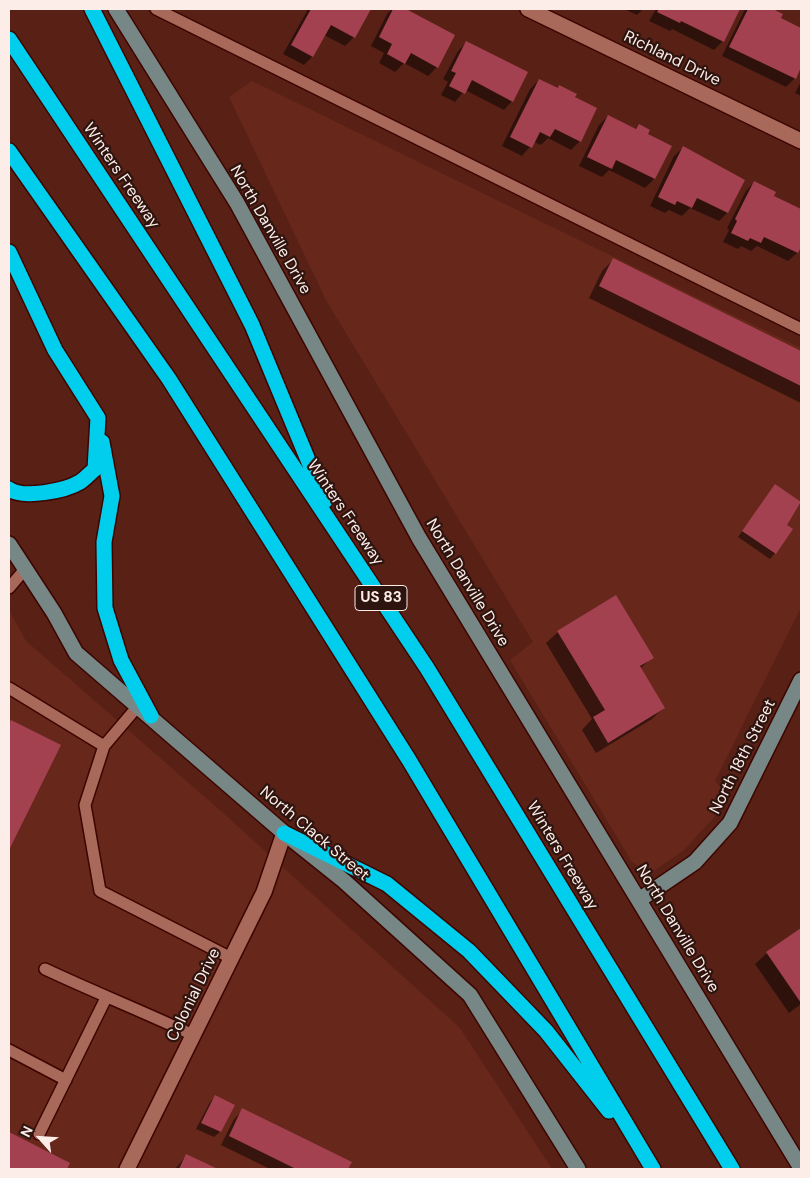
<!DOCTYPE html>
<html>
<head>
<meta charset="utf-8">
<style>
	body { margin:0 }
	#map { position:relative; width:810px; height:1178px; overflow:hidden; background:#592116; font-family:"DM Sans",sans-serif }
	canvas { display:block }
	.frame { position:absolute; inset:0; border:10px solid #fcede9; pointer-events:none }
	.north { position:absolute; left:15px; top:1113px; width:50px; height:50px; -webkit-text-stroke:4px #2e140f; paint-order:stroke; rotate:296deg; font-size:14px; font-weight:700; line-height:20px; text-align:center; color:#fcede9 }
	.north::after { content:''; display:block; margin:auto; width:18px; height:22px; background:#fcede9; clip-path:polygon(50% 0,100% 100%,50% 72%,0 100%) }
</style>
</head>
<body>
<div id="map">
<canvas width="810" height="1178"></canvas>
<div class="frame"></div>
<div class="north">N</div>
</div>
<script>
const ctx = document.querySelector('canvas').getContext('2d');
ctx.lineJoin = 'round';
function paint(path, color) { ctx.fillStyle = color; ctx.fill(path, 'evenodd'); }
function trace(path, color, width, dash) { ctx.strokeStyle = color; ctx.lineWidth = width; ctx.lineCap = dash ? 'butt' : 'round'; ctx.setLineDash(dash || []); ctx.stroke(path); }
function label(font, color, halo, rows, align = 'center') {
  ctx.font = font + ' "DM Sans",sans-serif'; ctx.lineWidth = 4.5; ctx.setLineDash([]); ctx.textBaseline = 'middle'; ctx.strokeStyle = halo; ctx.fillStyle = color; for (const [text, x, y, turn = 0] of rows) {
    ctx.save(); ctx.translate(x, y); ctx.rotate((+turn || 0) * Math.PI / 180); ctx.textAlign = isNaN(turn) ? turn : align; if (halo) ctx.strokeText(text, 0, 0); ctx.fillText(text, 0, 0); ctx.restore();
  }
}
paint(new Path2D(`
	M 252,81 L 801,348 L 801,607 L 715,781 L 728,796 L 719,812 L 683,851 L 655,870 L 649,872 L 632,862 L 510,660 L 533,642 L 326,300 L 229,97 Z
	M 9,610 L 26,641 L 221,811 L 460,1028 L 552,1169 L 9,1169 Z`), '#67271a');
paint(new Path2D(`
	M 308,9 L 369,9 L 354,37 L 345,46 L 324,35 L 312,57 L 304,65 L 283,54 Z
	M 392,9 L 403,9 L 453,35 L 437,67 L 428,76 L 404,63 L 395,72 L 379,63 L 384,53 L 371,46 L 387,14 Z
	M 624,9 L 643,9 L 637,15 Z
	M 656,9 L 739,9 L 723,41 L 714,50 L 672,29 L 670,31 L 649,21 Z
	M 745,9 L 770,9 L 782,14 L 780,19 L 801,29 L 801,65 L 795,78 L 786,87 L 722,56 Z
	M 466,43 L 512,101 L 504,110 L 465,90 L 455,102 L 441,95 L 448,82 L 443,79 L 458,51 Z
	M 539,80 L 574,97 L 580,141 L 571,150 L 548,138 L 541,145 L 534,142 L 522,156 L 502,146 L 530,89 Z
	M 801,81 L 801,96 L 795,93 Z
	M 608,116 L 635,129 L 639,125 L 646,135 L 670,146 L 654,179 L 645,188 L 609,170 L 602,177 L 579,166 L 599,125 Z
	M 683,148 L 727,213 L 719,221 L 690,208 L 682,216 L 669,210 L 665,213 L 650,206 L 674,156 Z
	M 754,182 L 773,197 L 801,211 L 801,244 L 797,253 L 788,261 L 757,246 L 751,251 L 741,246 L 738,249 L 723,242 L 729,230 L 727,228 L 746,191 Z
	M 613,260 L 801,352 L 801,403 L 589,298 L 602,271 Z
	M 775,486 L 801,503 L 786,525 L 775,553 L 770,559 L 738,537 Z
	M 558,632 L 652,657 L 640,669 L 663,708 L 652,719 L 596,753 L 582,730 L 592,719 L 546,643 Z
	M 11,722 L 59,745 L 9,847 L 9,724 Z
	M 801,929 L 801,1004 L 789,1013 L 755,964 L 767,953 Z
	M 216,1096 L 233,1105 L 220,1132 L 214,1137 L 196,1129 L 210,1102 Z
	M 243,1110 L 350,1163 L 347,1169 L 270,1169 L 221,1145 L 234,1119 Z
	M 9,1133 L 68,1163 L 65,1169 L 9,1169 Z
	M 187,1155 L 215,1169 L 175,1169 Z`), '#0007');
paint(new Path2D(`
	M 311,9 L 371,9 L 355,38 L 331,25 L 313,57 L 291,45 Z
	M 393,9 L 406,9 L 455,35 L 438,68 L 411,53 L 405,64 L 387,54 L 392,44 L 379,37 Z
	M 659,9 L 740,9 L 724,42 L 681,21 L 680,23 L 657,12 Z
	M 748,9 L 773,9 L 783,14 L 781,18 L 801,28 L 801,67 L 796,79 L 729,47 Z
	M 466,41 L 528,72 L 513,102 L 472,80 L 465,94 L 449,86 L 456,73 L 451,71 Z
	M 539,79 L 558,88 L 559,85 L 577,94 L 575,97 L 597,108 L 581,142 L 555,129 L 550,137 L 540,132 L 532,148 L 510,137 Z
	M 608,115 L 636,129 L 639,124 L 650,130 L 648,134 L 672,146 L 655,179 L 616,160 L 612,169 L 587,157 Z
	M 683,146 L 745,180 L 728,213 L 697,198 L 692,208 L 677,201 L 675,205 L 658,197 Z
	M 754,181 L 776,192 L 774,196 L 801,209 L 801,247 L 798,253 L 764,237 L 761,243 L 750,238 L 748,241 L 731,233 L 737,221 L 735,219 Z
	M 613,258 L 801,351 L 801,386 L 599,286 Z
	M 775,484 L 801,502 L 787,525 L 793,529 L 776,554 L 742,531 Z
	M 616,595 L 654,658 L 640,666 L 665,708 L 608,743 L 593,717 L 605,710 L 557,631 Z
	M 11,720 L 61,745 L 9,850 L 9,725 Z
	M 801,928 L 801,1003 L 766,952 Z
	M 215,1095 L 235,1105 L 221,1132 L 201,1123 Z
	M 242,1108 L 352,1162 L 348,1169 L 296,1169 L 229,1136 Z
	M 9,1132 L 70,1163 L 67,1169 L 9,1169 Z
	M 186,1154 L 218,1169 L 179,1169 Z`), '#a34151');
const lane = new Path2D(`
	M 156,9 L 801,329
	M 9,588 L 25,569
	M 9,688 L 104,746 L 138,706
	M 104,746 L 85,805 L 100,891 L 231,958
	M 45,969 C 94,992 144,1012 193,1035
	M 9,1050 L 66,1080
	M 39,1134 L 106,998`);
const street = new Path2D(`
	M 528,9 L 801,141
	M 127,1169 L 264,892 L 284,833`);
const secondary = new Path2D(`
	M 116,9 L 237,203 L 419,538 L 801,1168
	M 9,544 L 54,613 L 76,653 L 284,833 L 344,881 L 470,995 L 578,1169
	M 639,900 L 695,862 L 730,823 L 801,680`);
const highway = new Path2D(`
	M 92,9 L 252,325 L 325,501
	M 9,39 L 427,668 L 732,1169
	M 9,151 L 169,379 L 409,760 L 653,1169
	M 9,252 L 55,350 L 98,418 L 95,469 C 90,473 85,479 80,482 C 65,491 23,499 9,489
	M 102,442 L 112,496 L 104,542 L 105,608 L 121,660 L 151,716
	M 284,833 L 387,884 L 469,951 L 546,1031 L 609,1111`);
trace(lane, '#3c0500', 14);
trace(street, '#3c0500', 18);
trace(secondary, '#3c0500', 18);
trace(highway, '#3c0500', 18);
trace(lane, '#a8685a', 11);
trace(street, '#a8685a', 15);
trace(secondary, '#768786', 15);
trace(highway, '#00ceec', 15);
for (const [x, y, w] of [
	[381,598,52]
]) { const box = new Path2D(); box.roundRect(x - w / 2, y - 12.5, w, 25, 4); ctx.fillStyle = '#2e140f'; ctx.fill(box); trace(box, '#fcede9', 1); }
label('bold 15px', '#fcede9', null, [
	["US 83",381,598]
]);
label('16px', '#fcede9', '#2e140f', [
	["Richland Drive",672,59,26],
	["Winters Freeway",121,176,56],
	["North Danville Drive",270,230,60],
	["Winters Freeway",345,513,56],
	["North Danville Drive",467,583,59],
	["North 18th Street",743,757,-63],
	["North Clack Street",314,834,40],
	["Winters Freeway",562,856,59],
	["North Danville Drive",677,929,59],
	["Colonial Drive",194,995,-64]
]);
</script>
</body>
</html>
